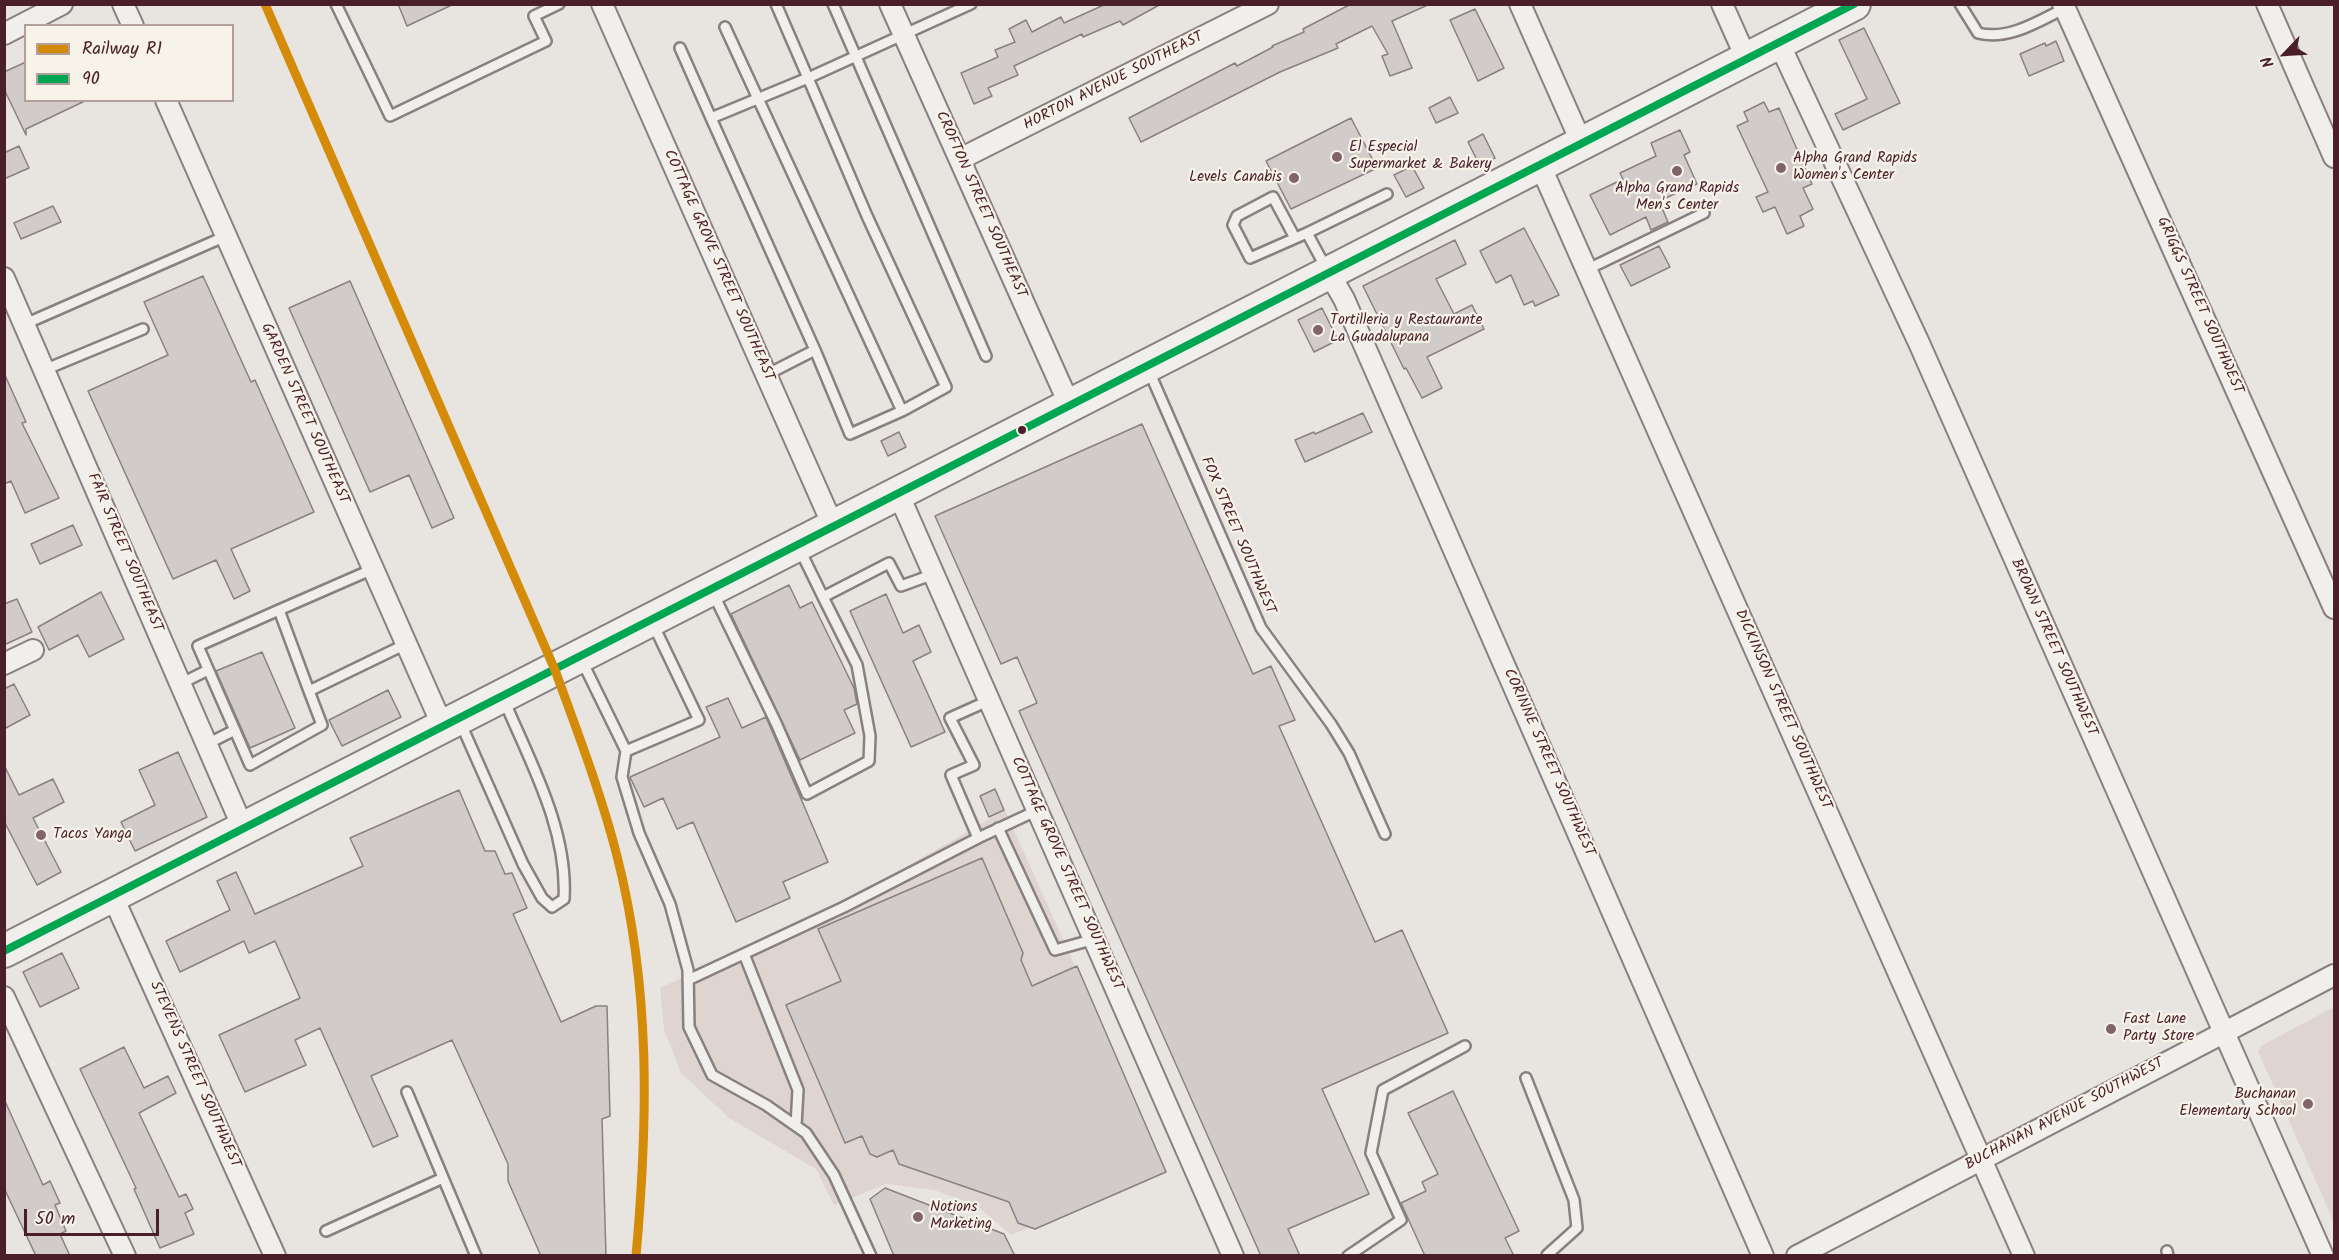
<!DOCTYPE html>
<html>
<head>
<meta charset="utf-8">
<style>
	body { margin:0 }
	#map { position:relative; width:2339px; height:1260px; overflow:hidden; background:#e8e5e0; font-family:Kalam,sans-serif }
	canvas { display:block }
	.frame { position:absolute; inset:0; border:6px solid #4a1f2b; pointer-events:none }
	.legend { position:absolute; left:24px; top:24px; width:210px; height:78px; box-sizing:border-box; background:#f7f3e8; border:2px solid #b29e9c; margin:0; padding:8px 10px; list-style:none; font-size:18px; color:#4a1f2b }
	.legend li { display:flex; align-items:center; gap:12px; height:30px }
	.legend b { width:30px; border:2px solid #b29e9c }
	.north { position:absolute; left:2255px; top:24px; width:60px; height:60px; -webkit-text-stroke:4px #f7f3e8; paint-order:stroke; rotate:245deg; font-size:16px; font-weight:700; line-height:24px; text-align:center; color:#4a1f2b }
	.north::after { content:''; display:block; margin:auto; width:21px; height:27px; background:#4a1f2b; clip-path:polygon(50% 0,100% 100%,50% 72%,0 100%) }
	.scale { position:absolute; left:24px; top:1209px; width:135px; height:27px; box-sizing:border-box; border:3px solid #4a1f2b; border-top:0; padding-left:8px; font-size:18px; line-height:21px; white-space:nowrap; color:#4a1f2b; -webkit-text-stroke:4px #f7f3e8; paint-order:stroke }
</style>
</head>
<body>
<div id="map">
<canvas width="2339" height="1260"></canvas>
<div class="frame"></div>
<ul class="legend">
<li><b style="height:8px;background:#d48b09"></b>Railway R1</li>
<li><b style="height:8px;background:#00a651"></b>90</li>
</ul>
<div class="north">N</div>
<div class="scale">50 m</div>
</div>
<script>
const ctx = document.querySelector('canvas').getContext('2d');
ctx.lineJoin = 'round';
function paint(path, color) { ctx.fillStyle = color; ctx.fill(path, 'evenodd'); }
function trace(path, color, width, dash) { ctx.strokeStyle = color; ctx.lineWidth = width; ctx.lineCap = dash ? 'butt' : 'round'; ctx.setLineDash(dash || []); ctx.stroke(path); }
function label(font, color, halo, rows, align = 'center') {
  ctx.font = font + ' Kalam,sans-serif'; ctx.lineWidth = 4.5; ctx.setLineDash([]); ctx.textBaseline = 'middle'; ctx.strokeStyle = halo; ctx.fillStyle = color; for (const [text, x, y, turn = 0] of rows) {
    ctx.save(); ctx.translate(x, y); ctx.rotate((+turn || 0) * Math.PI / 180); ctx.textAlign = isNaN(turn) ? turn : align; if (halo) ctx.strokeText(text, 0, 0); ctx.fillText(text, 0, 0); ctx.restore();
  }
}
paint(new Path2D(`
	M 1005,810 L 1167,1171 L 1011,1235 L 976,1205 L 934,1190 L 886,1184 L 834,1205 L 816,1169 L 729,1118 L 681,1073 L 664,1030 L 660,988 L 845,902 Z
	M 2334,1007 L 2334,1222 L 2258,1051 L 2261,1046 Z`), '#ded5d0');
const building = new Path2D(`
	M 398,4 L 454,4 L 407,26 Z
	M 1106,4 L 1161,4 L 1123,25 L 1120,21 L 1083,37 L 1082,34 L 1014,66 L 1018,75 L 988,88 L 992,96 L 974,104 L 961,73 L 998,57 L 995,50 L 1015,42 L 1009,29 L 1026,20 L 1032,32 L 1061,17 L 1064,23 Z
	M 1351,4 L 1430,4 L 1392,21 L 1412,68 L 1390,76 L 1382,56 L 1388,54 L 1372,26 L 1336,44 L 1338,48 L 1280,72 L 1141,142 L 1129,118 L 1235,63 L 1237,66 L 1273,47 L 1272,46 L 1304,32 L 1303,29 Z
	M 1475,9 L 1504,68 L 1478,81 L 1450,20 Z
	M 1864,28 L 1900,103 L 1843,130 L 1835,114 L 1867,99 L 1839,40 Z
	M 2056,41 L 2064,61 L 2029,76 L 2020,54 L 2045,43 L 2046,46 Z
	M 26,62 L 26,100 L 87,100 L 26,129 L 26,135 L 4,89 L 4,72 Z
	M 1450,97 L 1458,113 L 1436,123 L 1429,108 Z
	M 1764,102 L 1769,112 L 1779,108 L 1812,184 L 1803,188 L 1813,209 L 1800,216 L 1804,226 L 1787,234 L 1775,207 L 1763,212 L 1756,197 L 1768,192 L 1737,126 L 1748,121 L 1744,112 Z
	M 1351,118 L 1377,168 L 1291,209 L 1266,161 Z
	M 1680,130 L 1690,152 L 1684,155 L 1697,184 L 1659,201 L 1668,222 L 1651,230 L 1646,217 L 1610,235 L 1590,195 L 1623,179 L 1620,173 L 1656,156 L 1651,143 Z
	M 1483,134 L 1495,158 L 1480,166 L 1468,142 Z
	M 19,146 L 29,168 L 4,179 L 4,153 Z
	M 1412,166 L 1424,188 L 1406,197 L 1394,175 Z
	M 53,206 L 61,222 L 21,239 L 14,223 Z
	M 1524,228 L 1559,295 L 1535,306 L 1533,301 L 1524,305 L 1511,275 L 1496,283 L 1480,251 Z
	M 1455,240 L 1466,264 L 1436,279 L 1454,314 L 1472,305 L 1484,329 L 1427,357 L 1442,388 L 1422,398 L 1406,368 L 1404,369 L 1363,286 Z
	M 1659,246 L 1670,267 L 1631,286 L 1620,265 Z
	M 203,276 L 251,382 L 255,380 L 314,512 L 231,549 L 250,591 L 234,599 L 216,560 L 173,579 L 88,391 L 168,355 L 144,302 Z
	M 350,281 L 454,518 L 432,528 L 409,475 L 370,492 L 289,308 Z
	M 1322,308 L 1338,340 L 1314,352 L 1298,320 Z
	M 4,373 L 26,422 L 22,423 L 59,498 L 25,513 L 11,481 L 4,484 Z
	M 1363,413 L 1372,432 L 1305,462 L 1295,440 L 1314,432 L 1315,434 Z
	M 1142,424 L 1253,674 L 1271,666 L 1295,720 L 1279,726 L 1375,942 L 1402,930 L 1448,1033 L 1322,1089 L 1369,1194 L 1288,1229 L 1300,1256 L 1261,1256 L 1019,711 L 1037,703 L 1017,657 L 1001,664 L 935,516 Z
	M 899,432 L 906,447 L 888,456 L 881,441 Z
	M 73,525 L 82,545 L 40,564 L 31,544 Z
	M 789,585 L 800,608 L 812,602 L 854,688 L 857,704 L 844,710 L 855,733 L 800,760 L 731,614 Z
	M 101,592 L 124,639 L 89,657 L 78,635 L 49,650 L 38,627 Z
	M 886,594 L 903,633 L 919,625 L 931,652 L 913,661 L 945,732 L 911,747 L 850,611 Z
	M 17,599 L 32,632 L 4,645 L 4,604 Z
	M 262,652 L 295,728 L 250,748 L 216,671 Z
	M 14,684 L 30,715 L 4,729 L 4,689 Z
	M 388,690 L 401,717 L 342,746 L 329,720 Z
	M 728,698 L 742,728 L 766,717 L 828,862 L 783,882 L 790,898 L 736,922 L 693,822 L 677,829 L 663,798 L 644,807 L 630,777 L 720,737 L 706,707 Z
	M 178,752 L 207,817 L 135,851 L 121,822 L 155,805 L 139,770 Z
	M 4,765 L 19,795 L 53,779 L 64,802 L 33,818 L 61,872 L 37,885 L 4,821 Z
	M 995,789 L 1004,810 L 989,817 L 980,796 Z
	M 459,790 L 485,851 L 495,851 L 505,874 L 512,873 L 527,908 L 513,914 L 561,1022 L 596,1006 L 607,1006 L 610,1116 L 602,1119 L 606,1256 L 541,1256 L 508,1181 L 508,1164 L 452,1040 L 371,1076 L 398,1136 L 373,1147 L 320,1028 L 295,1040 L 306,1065 L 245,1092 L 219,1035 L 300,998 L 275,941 L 249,953 L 244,941 L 180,972 L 166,941 L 230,910 L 217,881 L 236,872 L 255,914 L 363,866 L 350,838 Z
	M 982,858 L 1023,953 L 1021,960 L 1032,986 L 1077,966 L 1166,1172 L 1035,1229 L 1018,1223 L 1009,1202 L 899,1164 L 893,1150 L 877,1157 L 870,1154 L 862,1136 L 845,1143 L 786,1005 L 841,981 L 818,929 Z
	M 62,953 L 79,988 L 40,1007 L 23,972 Z
	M 124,1047 L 144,1088 L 168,1076 L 176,1093 L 139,1113 L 179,1197 L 186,1194 L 193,1209 L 185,1213 L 194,1234 L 160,1248 L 134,1189 L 136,1188 L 80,1069 Z
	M 1453,1091 L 1519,1231 L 1505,1238 L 1514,1256 L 1425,1256 L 1401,1203 L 1426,1191 L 1422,1182 L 1438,1174 L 1408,1113 Z
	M 4,1099 L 43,1185 L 50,1181 L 60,1203 L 55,1205 L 66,1231 L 60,1234 L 70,1256 L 36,1256 L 4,1188 Z
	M 885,1188 L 1004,1234 L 1015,1256 L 894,1256 L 870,1199 Z`);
paint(building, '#d1ccc9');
trace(building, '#898080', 1.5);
const lane = new Path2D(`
	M 336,4 L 390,116 L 546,41 L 534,16 L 559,4
	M 776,4 L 808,78 L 711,118 L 815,350
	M 833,4 L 986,356
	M 1960,4 L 1978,33 C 2008,41 2039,21 2065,8
	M 725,27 L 902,411
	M 680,48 L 711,118
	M 1295,238 L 1273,197 L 1237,216 L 1233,225 L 1250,258 L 1307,233
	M 1326,268 L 1307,233 L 1387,194
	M 1586,270 L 1704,213
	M 25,324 L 226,236
	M 44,370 L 143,329
	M 1149,371 L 1261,628 L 1331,724 L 1349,753 L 1385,834
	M 766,375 L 815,350 L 850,434 L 902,411 L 946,387 L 867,216 L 808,78 L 971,4
	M 800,550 L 823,597 L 889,563 L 901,586 L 934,574
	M 373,569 L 279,610 L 309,691 L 406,644
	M 713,593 L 776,723 L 807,794 L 869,761 L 870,736 L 857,665 L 823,597
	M 279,610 L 198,646 L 250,765 L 322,725 L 309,691
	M 581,659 L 626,751 L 699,720 L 653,624
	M 180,684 L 208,670
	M 990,700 L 950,718 L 974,765 L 951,775 L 978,838 L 1038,810
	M 461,724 L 523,864 L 542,898 L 552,907 L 564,899 C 568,829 530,762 504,700
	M 207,744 L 235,730
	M 626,751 L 622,777 L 639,833 L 670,904 L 688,970 L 689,1027 L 712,1075 L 766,1105 L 806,1133 L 834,1175 L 871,1256
	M 998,828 L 1055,950 L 1095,939
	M 744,954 L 798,1090 L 796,1125
	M 688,980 L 844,907 L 978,838
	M 1526,1078 L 1574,1200 L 1577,1228 L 1547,1255
	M 407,1092 L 476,1256
	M 326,1231 L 443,1178
	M 2167,1251 L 2168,1256
	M 1348,1256 L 1401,1220 L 1371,1153 L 1383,1090 L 1465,1046`);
const street = new Path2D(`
	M 123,4 L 133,26
	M 602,4 L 834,528
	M 890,4 L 1070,406
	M 1520,4 L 1582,144
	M 1722,4 L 1747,60
	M 2063,4 L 2334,608
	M 2267,4 L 2334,157
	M 4,34 L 62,4
	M 1779,43 L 1919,343 L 2323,1256
	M 166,100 L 443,727
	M 960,159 L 1268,4
	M 1540,165 L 2024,1256
	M 1329,273 L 1344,299 L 1763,1256
	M 4,278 L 243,828
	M 898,493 L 1233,1256
	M 4,664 L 33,650
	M 112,895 L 275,1256
	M 4,997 L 125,1256
	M 1797,1256 L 2334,975`);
const primary = new Path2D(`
	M 4,951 L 1854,4`);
trace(lane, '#898080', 14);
trace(street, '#898080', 24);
trace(primary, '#898080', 36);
trace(lane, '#f0efeb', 9);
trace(street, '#f0efeb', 20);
trace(primary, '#f0efeb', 32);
trace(new Path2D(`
	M 4,951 L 1854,4`), '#00a651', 8);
trace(new Path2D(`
	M 265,4 L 555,670 C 577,731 601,793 617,856 C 651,988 648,1121 636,1256`), '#d48b09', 9);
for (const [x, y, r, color] of [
	[1337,157,6,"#81646a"],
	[1781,168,6,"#81646a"],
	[1677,171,6,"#81646a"],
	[1294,178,6,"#81646a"],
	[1318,330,6,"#81646a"],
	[1022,430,5,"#4a1f2b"],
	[41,835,6,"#81646a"],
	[2111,1029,6,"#81646a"],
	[2308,1104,6,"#81646a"],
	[918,1217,6,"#81646a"]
]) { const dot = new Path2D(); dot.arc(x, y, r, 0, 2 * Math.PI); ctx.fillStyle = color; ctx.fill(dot); trace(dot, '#f7f3e8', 2); }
label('15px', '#4a1f2b', '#f7f3e8', [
	["HORTON AVENUE SOUTHEAST",1114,82,-27],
	["CROFTON STREET SOUTHEAST",980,205,66],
	["COTTAGE GROVE STREET SOUTHEAST",718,266,66],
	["GRIGGS STREET SOUTHWEST",2199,306,66],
	["GARDEN STREET SOUTHEAST",304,414,66],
	["FOX STREET SOUTHWEST",1237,536,67],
	["FAIR STREET SOUTHEAST",124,553,67],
	["BROWN STREET SOUTHWEST",2053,648,66],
	["DICKINSON STREET SOUTHWEST",1782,710,66],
	["CORINNE STREET SOUTHWEST",1548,763,66],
	["COTTAGE GROVE STREET SOUTHWEST",1066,874,66],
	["STEVENS STREET SOUTHWEST",194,1075,66],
	["BUCHANAN AVENUE SOUTHWEST",2065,1115,-28]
]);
label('15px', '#4a1f2b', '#f7f3e8', [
	["El Especial",1349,148],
	["Supermarket & Bakery",1349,165],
	["Alpha Grand Rapids",1793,159],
	["Women's Center",1793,176],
	["Levels Canabis",1282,178,"right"],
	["Alpha Grand Rapids",1677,189,"center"],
	["Men's Center",1677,206,"center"],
	["Tortilleria y Restaurante",1330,321],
	["La Guadalupana",1330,338],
	["Tacos Yanga",53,835],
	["Fast Lane",2123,1020],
	["Party Store",2123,1037],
	["Buchanan",2296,1095,"right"],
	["Elementary School",2296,1112,"right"],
	["Notions",930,1208],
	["Marketing",930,1225]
], 'left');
</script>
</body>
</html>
